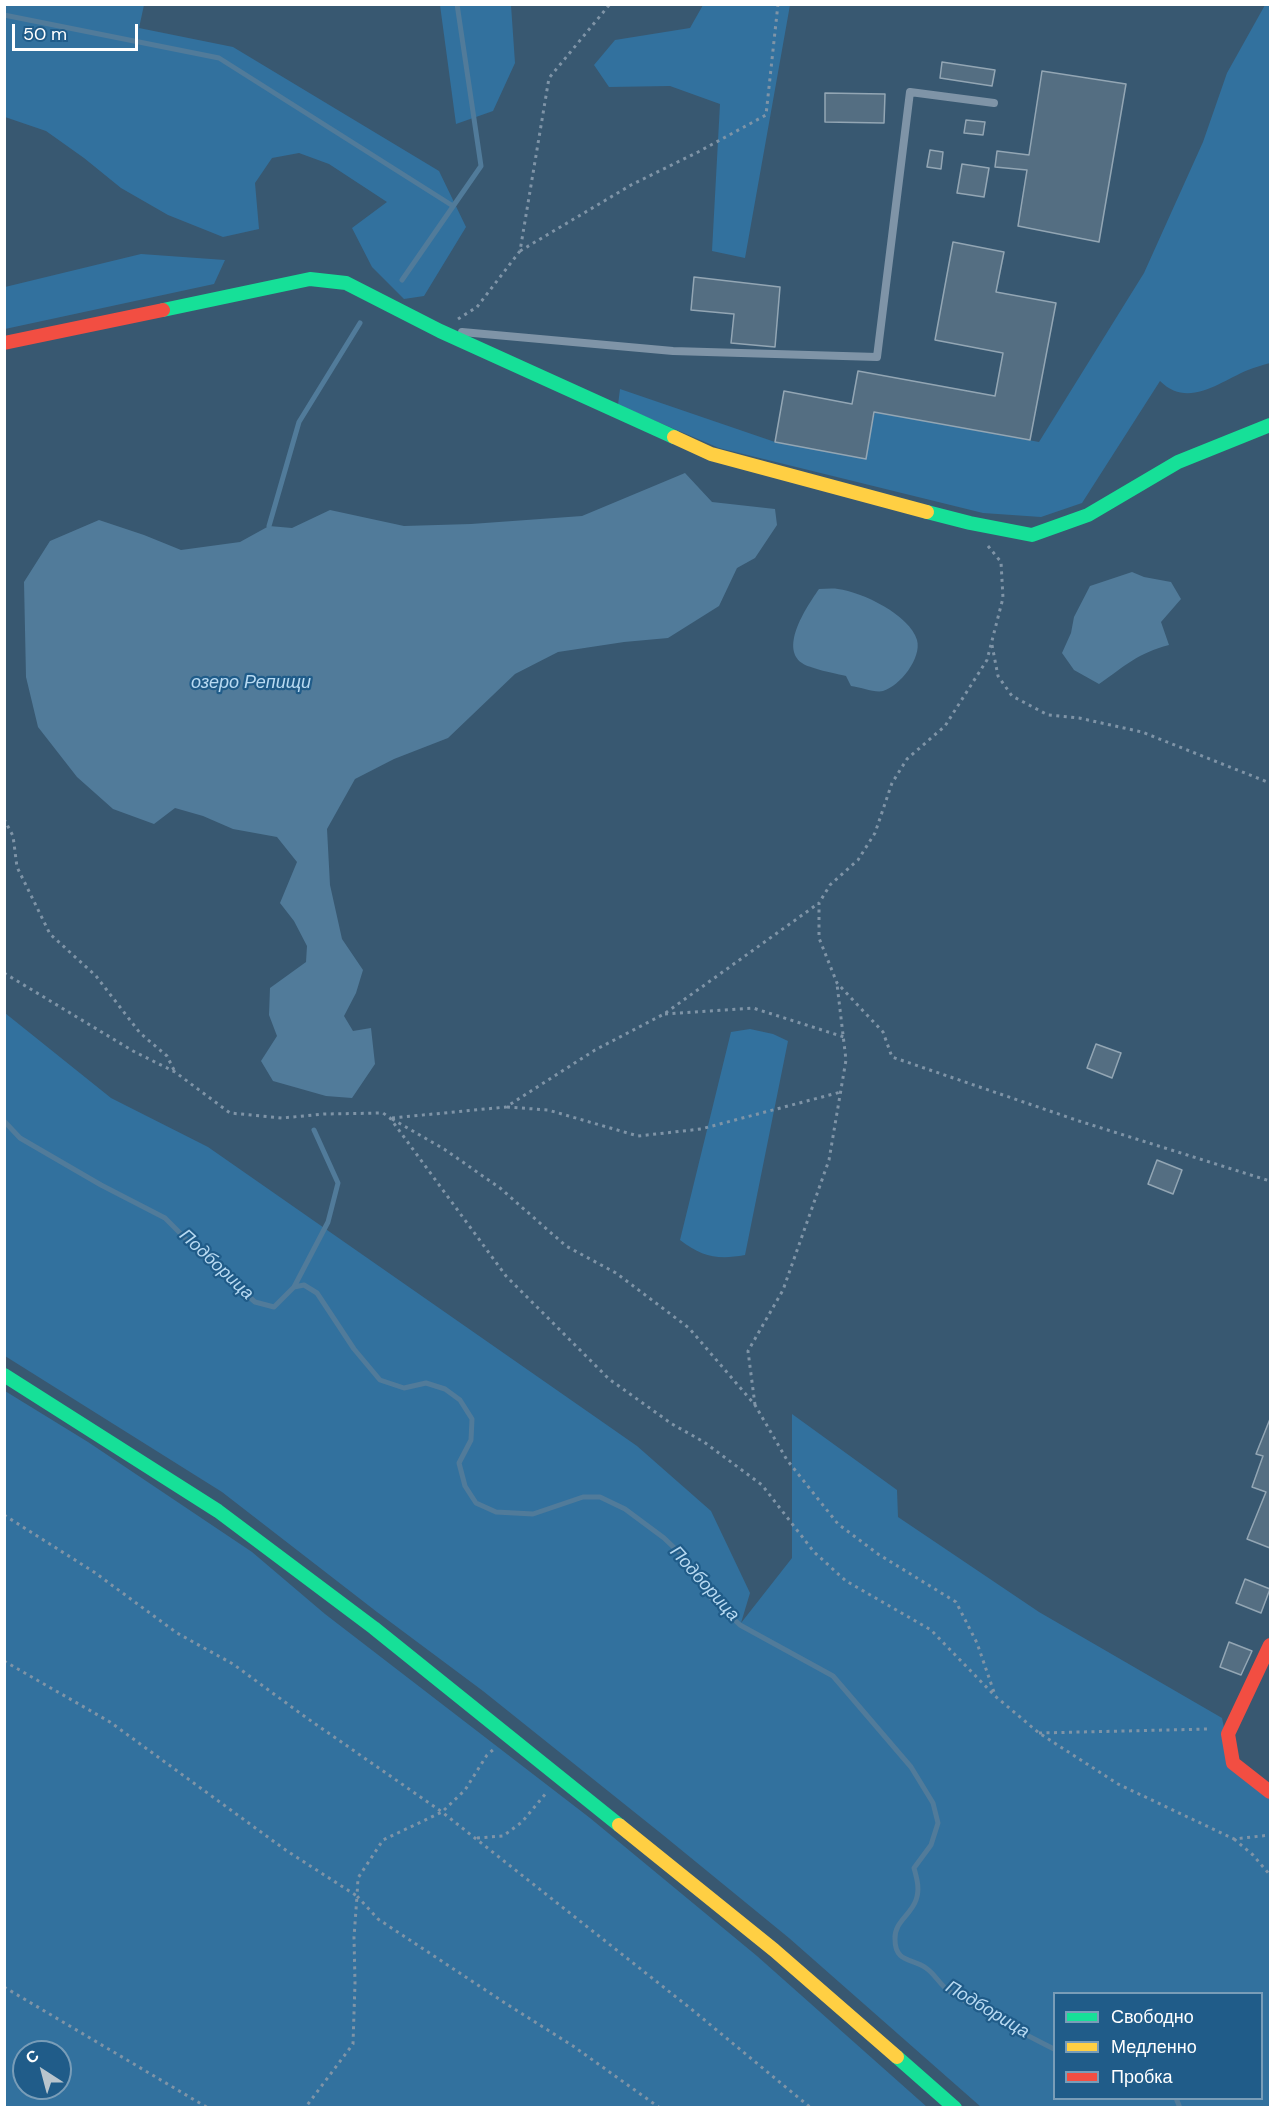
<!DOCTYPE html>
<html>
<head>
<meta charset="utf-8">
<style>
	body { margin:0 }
	#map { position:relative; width:1275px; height:2112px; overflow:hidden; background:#385871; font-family:"DM Sans",sans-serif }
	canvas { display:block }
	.frame { position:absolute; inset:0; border:6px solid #fff; pointer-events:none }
	.legend { position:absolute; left:1053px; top:1992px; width:210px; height:108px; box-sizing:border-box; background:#205c89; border:2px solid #799db8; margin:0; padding:8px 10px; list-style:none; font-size:18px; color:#fff }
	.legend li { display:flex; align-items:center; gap:12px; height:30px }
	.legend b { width:30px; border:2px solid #799db8 }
	.north { position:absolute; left:12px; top:2040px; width:60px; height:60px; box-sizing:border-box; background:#205c89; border:2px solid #799db8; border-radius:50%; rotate:324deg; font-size:16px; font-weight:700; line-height:24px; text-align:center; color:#fff }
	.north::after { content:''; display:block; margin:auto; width:21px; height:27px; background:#b9c5cd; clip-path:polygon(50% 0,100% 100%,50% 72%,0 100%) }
	.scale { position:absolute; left:12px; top:24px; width:126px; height:27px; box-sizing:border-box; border:3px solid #fff; border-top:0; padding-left:8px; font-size:18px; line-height:21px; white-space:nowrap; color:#fff; -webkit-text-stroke:4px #205c89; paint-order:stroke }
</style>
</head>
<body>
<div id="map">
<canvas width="1275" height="2112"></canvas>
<div class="frame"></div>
<ul class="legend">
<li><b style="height:8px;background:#16e098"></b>Свободно</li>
<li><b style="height:8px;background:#ffcf43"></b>Медленно</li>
<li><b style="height:8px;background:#f24e42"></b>Пробка</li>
</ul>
<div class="north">С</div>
<div class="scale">50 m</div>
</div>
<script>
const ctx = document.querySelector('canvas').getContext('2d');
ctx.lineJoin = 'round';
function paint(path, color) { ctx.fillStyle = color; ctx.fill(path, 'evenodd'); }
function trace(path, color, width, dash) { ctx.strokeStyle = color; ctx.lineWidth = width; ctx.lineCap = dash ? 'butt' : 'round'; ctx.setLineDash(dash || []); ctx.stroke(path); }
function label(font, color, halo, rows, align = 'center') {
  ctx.font = font + ' "DM Sans",sans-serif'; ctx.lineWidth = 4.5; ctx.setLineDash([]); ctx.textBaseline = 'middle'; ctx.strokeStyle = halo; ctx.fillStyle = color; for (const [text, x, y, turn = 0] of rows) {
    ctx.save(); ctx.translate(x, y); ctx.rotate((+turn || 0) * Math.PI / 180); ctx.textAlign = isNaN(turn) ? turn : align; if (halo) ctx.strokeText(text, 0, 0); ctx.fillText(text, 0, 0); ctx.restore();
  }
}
paint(new Path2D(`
	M 5,4 L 144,5 L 139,28 L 233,47 L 439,171 L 466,227 L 424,296 L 404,299 L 372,267 L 352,228 L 387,202 L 329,164 L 299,153 L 272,158 L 255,183 L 259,229 L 223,237 L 168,215 L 121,188 L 84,158 L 46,131 L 5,117 Z
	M 440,5 L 511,5 L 515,63 L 493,111 L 456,124 Z
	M 703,5 L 790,5 L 745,258 L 712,251 L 720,104 L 670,86 L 609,87 L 594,65 L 615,40 L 690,28 Z
	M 1265,5 L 1270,5 L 1270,363 C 1263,365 1255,367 1248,370 C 1219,382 1188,409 1160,381 L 1082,503 L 1041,517 L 983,513 L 719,448 L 618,405 L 620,389 L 775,442 L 865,458 L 875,412 L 1039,442 L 1144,273 L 1203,142 L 1227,73 Z
	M 141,254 L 225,260 L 214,284 L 5,329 L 5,287 Z
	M 5,1013 L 111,1098 L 208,1147 L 637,1446 L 711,1511 L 750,1593 L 741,1623 L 792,1558 L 792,1414 L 897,1490 L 898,1517 L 1039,1612 L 1222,1718 L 1232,1767 L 1270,1798 L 1270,2107 L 981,2107 L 789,1938 L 663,1835 L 483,1691 L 377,1612 L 222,1492 L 5,1356 ZM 1054,1994 L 1262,1994 L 1262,2098 L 1054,2098 Z
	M 750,1029 L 773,1034 L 788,1041 L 745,1255 C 718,1260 702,1257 680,1240 L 731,1032 Z
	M 5,1391 L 88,1442 L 252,1552 L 325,1614 L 590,1818 L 757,1956 L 927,2107 L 5,2107 ZM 24,2052 L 60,2052 L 60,2088 L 24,2088 Z`), '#32719e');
paint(new Path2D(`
	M 685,473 L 712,502 L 775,509 L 777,525 L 755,558 L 737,568 L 719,606 L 668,638 L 624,642 L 558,652 L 515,674 L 448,738 L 394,759 L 355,779 L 327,829 L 330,885 L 342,939 L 363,970 L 356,993 L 344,1016 L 353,1031 L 371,1028 L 375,1064 L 352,1098 L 326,1096 L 273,1081 L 261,1061 L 277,1036 L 269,1015 L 270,988 L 306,962 L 307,946 L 294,921 L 280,903 L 297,862 L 277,837 L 233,829 L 203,816 L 175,808 L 154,824 L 113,809 L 77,777 L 38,727 L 26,677 L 24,582 L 50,541 L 99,520 L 144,535 L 181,550 L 240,542 L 269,526 L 292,528 L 330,510 L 404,526 L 471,524 L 582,516 Z
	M 1132,572 L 1144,577 L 1171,582 L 1181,599 L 1161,622 L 1169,645 C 1138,653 1125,666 1099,684 L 1074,670 L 1062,653 L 1071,633 L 1074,617 L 1090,586 Z
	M 819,589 C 825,589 832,588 838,589 C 862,592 910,615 917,640 C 922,658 900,686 883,691 C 875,693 860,687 851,686 L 846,676 C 837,674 808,668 802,663 C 779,647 808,605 819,589 Z`), '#517b9a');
trace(new Path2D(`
	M 4,15 L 219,58 L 453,206
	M 402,280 L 481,166 L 457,4
	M 269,526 L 299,422 L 360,323
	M 4,1121 L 20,1138 L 101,1185 L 165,1218 L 208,1261 L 255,1302 L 274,1307 L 294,1287 L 304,1285 L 317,1293 L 354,1349 L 380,1380 L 404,1388 L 426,1383 L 445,1389 L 460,1400 L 472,1419 L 471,1440 L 459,1463 L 465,1486 L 476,1503 L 496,1512 L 533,1514 L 583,1497 L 600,1497 L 625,1509 L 664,1538 L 685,1558 L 709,1596 L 740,1625 L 833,1676 L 911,1767 L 933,1803 L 938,1823 L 931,1845 L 914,1868 C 917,1879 920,1889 916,1900 C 911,1915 894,1922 895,1939 C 895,1963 912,1958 926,1968 C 935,1974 940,1985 949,1991 C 982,2013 1019,2031 1054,2049
	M 294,1287 L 328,1222 L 338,1183 L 314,1130
	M 1176,2098 L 1180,2108`), '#517b9a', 5);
const building = new Path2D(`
	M 942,62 L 995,70 L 992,86 L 940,78 Z
	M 1042,71 L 1126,84 L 1099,242 L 1018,226 L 1027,170 L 995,167 L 997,151 L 1029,155 Z
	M 825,93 L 885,94 L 884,123 L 825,122 Z
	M 966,120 L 985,122 L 983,135 L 964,133 Z
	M 930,150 L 943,152 L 941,169 L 927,167 Z
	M 962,164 L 989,168 L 984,197 L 957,193 Z
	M 953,242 L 1004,252 L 996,292 L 1056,303 L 1030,440 L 874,412 L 866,459 L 775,442 L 784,391 L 852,404 L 858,371 L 995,396 L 1003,353 L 935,340 Z
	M 694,277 L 780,287 L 775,347 L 731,343 L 734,314 L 691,310 Z
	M 1096,1044 L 1121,1053 L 1112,1078 L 1087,1068 Z
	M 1157,1160 L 1182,1170 L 1173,1194 L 1148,1184 Z
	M 1270,1419 L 1270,1548 L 1247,1539 L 1266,1492 L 1252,1487 L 1263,1456 L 1256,1454 Z
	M 1245,1579 L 1270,1589 L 1261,1613 L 1236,1603 Z
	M 1229,1642 L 1252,1651 L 1241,1675 L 1220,1667 Z`);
paint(building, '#546e82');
trace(building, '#93a6b4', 1.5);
trace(new Path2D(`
	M 520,251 L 631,185 L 698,152 L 766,115 L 778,4
	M 458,319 L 477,307 L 520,251 L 549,78 L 610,4
	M 988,546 L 1001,562 L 1003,598 L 987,660 L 945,726 L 907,759 L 892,783 L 875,833 L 858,860 L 830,885 L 819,903 L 819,938 L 837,983 L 883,1032 L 892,1057 L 1079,1121 L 1270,1181
	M 992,645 L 998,676 L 1012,696 L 1048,715 L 1079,718 L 1142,732 L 1270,783
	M 4,819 L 13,836 L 17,867 L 50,934 L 96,976 L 140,1033 L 167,1056 L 174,1070
	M 4,973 L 133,1051 L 175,1072 L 230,1113 L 282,1118 L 324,1114 L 383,1113 L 390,1118 L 506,1276 L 609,1379 L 672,1424 L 704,1442 L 762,1485 L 814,1552 L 846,1581 L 931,1630 L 995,1696 L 1039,1733 L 1118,1784 L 1234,1839 L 1270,1835
	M 665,1014 L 753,1008 L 844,1037
	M 507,1107 L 548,1110 L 638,1136 L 701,1129 L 841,1092
	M 392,1118 L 506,1107 L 595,1050 L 664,1014 L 819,903
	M 392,1119 L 444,1149 L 500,1188 L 566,1246 L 616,1273 L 689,1328 L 755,1405 L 787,1460 L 838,1524 L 878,1554 L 956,1602 L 977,1643 L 995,1695
	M 755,1405 L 748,1351 L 783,1290 L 829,1160 L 846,1060 L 837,984
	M 4,1515 L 94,1572 L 177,1633 L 233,1664 L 304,1716 L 442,1812 L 465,1790 L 487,1755 L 494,1749
	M 4,1661 L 110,1722 L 287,1851 L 357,1896 L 354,1937 L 355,1983 L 353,2044 L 305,2108
	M 1039,1733 L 1209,1729
	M 477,1838 L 503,1836 L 522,1822 L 547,1792
	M 1234,1839 L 1253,1855 L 1270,1875
	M 4,1987 L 208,2108
	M 660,2108 L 573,2046 L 505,2003 L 378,1919 L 357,1896 L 358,1878 L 383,1840 L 442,1812 L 690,2008 L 811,2108`), '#7f94a7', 3, [3, 4.5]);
trace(new Path2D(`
	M 462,332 L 673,351 L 877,357 L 910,92 L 994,103`), '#7f94a7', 8);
trace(new Path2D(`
	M 163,310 L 310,279 L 346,283 L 440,331 L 674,437
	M 927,512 L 970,523 L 1032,535 L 1088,515 L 1178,462 L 1270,425
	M 4,1375 L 218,1511 L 374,1628 L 619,1825
	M 897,2057 L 955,2108`), '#16e098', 14);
trace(new Path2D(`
	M 674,437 L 711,454 L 927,512
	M 619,1825 L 774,1950 L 897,2057`), '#ffcf43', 14);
trace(new Path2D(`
	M 4,343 L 163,310
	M 1270,1645 L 1228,1734 L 1233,1763 L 1270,1792`), '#f24e42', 14);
label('italic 18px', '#b8daf2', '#205c89', [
	["озеро Репищи",251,683],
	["Подборица",216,1265,43],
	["Подборица",704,1584,48],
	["Подборица",987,2010,31]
]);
</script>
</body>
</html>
